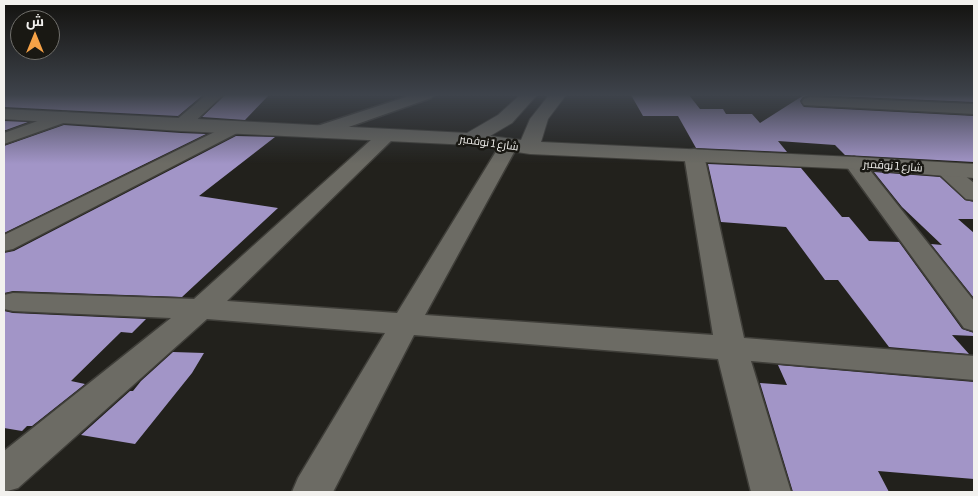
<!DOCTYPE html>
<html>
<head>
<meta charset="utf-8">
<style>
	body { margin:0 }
	#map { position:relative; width:978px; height:496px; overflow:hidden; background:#22211c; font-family:"Asap Condensed",Cairo,sans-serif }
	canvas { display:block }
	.frame { position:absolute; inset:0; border:5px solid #f2f1ee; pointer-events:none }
	.north { position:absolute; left:10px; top:10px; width:50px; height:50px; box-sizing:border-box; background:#191813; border:1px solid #706f6b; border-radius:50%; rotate:0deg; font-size:14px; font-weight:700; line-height:20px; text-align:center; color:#f2f1ee }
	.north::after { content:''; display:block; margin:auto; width:18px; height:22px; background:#f6a247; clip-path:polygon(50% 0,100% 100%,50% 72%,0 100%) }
</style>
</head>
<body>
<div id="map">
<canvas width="978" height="496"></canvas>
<div class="frame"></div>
<div class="north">ش</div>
</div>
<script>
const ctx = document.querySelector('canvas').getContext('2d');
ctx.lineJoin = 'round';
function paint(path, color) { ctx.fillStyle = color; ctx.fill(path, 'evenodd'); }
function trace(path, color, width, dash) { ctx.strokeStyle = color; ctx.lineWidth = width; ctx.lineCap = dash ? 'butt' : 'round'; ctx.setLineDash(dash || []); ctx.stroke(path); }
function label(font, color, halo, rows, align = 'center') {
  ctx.font = font + ' "Asap Condensed",Cairo,sans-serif'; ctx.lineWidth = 5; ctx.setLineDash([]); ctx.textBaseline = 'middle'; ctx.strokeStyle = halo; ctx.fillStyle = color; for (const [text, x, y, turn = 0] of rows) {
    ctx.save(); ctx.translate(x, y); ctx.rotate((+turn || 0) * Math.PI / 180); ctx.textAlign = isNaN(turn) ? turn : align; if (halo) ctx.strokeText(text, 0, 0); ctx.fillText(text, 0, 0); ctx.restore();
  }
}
paint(new Path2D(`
	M 4,95 L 203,95 L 178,116 L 4,107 Z
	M 225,95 L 269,95 L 245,120 L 202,117 Z
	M 631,95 L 689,95 L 700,109 L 723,109 L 726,114 L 752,114 L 760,123 L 804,95 L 974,95 L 974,102 L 810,95 L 803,97 L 800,101 L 804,107 L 974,116 L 974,162 L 845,155 L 835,145 L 778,141 L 787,152 L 696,148 L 678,116 L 643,116 Z
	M 4,121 L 28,122 L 6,130 L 4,130 Z
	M 64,125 L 181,133 L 206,134 L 4,233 L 4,146 Z
	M 236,136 L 275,137 L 199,196 L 278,208 L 182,297 L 13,291 L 4,293 L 4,253 L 14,251 Z
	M 708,164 L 801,168 L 842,217 L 849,217 L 869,241 L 899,242 L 962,329 L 974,333 L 974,336 L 952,335 L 969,354 L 889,347 L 838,280 L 825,280 L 786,227 L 721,222 Z
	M 874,172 L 940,177 L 965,200 L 974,202 L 974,219 L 958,219 L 974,233 L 974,298 L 931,244 L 942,245 L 902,207 Z
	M 4,311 L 13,313 L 146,319 L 132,333 L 121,332 L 71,381 L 85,384 L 32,426 L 27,426 L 22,431 L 4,428 Z
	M 173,352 L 204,353 L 192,373 L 135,444 L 81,435 L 130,391 L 133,391 L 141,381 Z
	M 778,365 L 974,382 L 974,479 L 878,471 L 889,492 L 793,492 L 760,383 L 787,385 Z`), '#a295c7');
const street = new Path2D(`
	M 206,95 L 223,95 L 187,129 L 181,130 L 175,129 L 172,125 L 175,121 Z
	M 412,95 L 434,95 L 431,98 L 323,136 L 317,137 L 311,136 L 308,132 L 311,128 Z
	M 810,97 L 974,104 L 974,114 L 804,105 L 802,102 L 804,99 Z
	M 63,112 L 69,113 L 71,117 L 69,121 L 4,144 L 4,133 Z
	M 233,123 L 239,124 L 242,128 L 239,132 L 13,249 L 4,251 L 4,235 Z
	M 387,130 L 393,131 L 396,135 L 393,139 L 227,301 L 397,313 L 500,145 L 502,141 L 509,139 L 516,141 L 518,145 L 425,315 L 713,335 L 684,155 L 687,151 L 694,149 L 701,151 L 704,155 L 744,338 L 974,356 L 974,380 L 751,361 L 791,492 L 751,492 L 718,359 L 414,335 L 333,492 L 292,492 L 298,478 L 385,333 L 207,319 L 18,488 L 4,492 L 4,451 L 171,318 L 13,311 L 4,309 L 4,295 L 13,293 L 194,299 L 381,131 Z
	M 854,157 L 861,159 L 974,301 L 974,331 L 964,328 L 844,163 L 847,159 Z
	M 946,164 L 953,166 L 974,183 L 974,200 L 966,199 L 939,174 L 936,170 L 939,166 Z`);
const secondary = new Path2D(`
	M 520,95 L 537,95 L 512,123 L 490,136 L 521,140 L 530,119 L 549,95 L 566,95 L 548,119 L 541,142 L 854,157 L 974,164 L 974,178 L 854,169 L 530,154 L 471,145 L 181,131 L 4,119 L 4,109 L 467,133 L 498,115 Z`);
trace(street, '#3f3e39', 3);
trace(secondary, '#3f3e39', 2);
paint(street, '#6c6b64');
paint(secondary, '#6c6b64');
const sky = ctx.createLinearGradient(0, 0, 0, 164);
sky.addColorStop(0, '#13120f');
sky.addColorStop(0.58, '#3e434b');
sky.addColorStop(1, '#3e434b00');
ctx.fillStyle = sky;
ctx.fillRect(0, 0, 978, 164);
label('11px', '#f2f1ee', '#191813', [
	["شارع 1 نوفمبر",489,143,8],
	["شارع 1 نوفمبر",893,166,4]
]);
</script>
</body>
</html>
